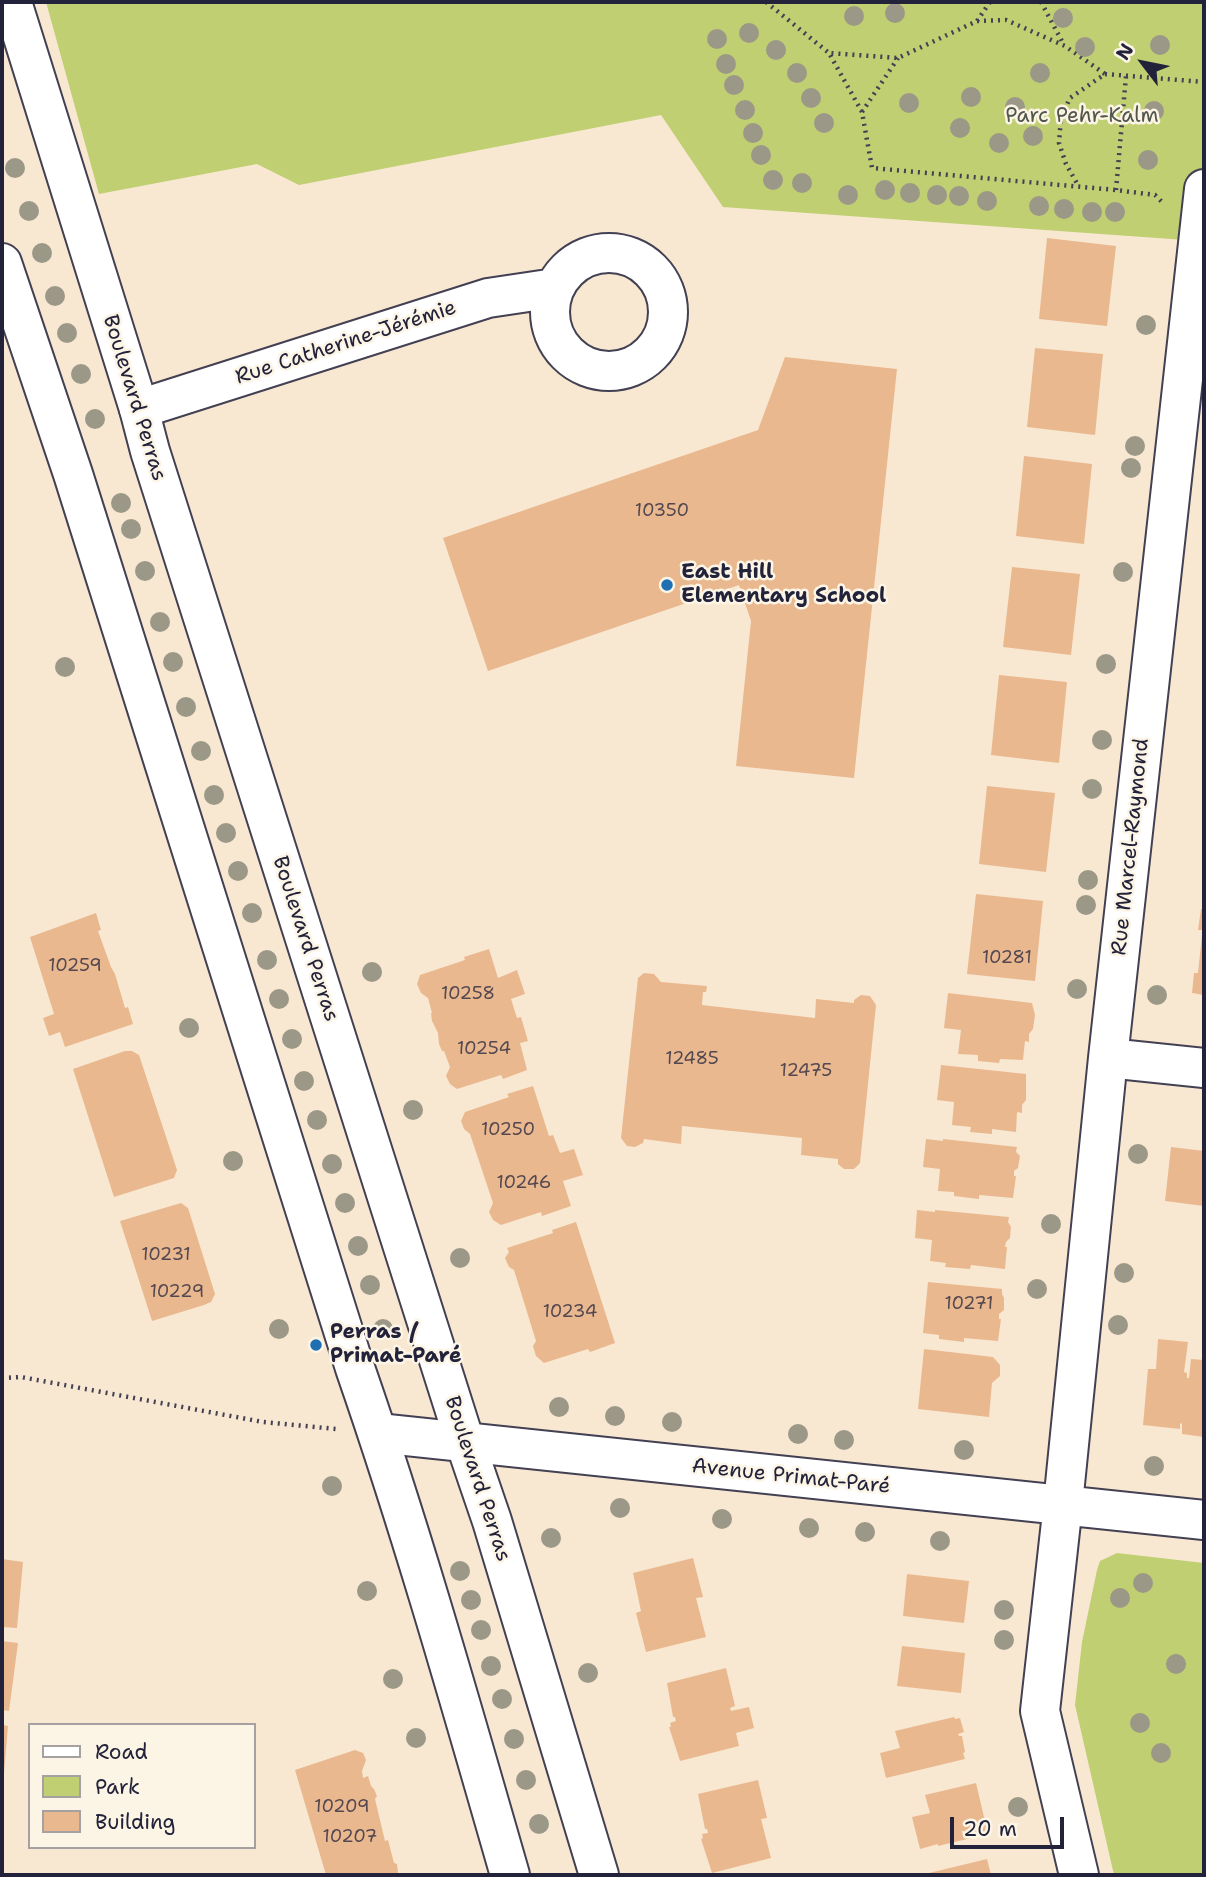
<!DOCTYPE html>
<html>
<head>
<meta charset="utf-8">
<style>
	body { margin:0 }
	#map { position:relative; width:1206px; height:1877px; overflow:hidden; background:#f8e8d1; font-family:"Shantell Sans",sans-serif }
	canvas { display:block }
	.frame { position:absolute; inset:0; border:4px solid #22223b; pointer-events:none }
	.legend { position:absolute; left:28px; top:1723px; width:228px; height:126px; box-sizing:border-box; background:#fcf5e5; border:2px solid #a5a1a1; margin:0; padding:9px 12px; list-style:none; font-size:21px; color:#22223b }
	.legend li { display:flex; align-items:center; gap:14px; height:35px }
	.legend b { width:35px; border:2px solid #a5a1a1 }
	.north { position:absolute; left:1108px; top:28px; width:70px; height:70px; -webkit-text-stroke:5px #fcf5e5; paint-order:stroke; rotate:302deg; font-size:19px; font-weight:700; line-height:28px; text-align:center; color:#22223b }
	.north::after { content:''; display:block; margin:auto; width:24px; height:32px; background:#22223b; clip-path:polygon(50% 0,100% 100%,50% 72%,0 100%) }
	.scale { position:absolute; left:950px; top:1817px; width:114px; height:32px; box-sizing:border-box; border:4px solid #22223b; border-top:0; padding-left:9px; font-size:21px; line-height:24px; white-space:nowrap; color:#22223b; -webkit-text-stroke:5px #fcf5e5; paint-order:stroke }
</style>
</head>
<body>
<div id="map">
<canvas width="1206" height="1877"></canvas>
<div class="frame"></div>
<ul class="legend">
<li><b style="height:9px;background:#fff"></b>Road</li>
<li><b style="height:19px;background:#c0cf72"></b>Park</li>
<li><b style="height:19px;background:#eab88f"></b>Building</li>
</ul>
<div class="north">N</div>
<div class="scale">20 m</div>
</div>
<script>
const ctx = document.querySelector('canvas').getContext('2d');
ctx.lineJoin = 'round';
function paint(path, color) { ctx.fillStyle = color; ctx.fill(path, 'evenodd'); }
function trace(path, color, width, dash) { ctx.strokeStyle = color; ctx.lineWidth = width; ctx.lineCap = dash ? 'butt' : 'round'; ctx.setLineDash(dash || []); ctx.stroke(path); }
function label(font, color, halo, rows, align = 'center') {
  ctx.font = font + ' "Shantell Sans",sans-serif'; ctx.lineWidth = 5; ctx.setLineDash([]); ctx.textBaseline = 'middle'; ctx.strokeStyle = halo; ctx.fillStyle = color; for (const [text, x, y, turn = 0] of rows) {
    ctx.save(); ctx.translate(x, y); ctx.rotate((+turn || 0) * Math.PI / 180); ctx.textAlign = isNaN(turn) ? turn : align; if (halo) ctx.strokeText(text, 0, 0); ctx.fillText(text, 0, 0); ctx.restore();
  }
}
paint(new Path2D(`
	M 46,2 L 1204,2 L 1204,189 L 1199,241 L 723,207 L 661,115 L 299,185 L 257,164 L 99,194 Z
	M 1117,1553 L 1204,1563 L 1204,1875 L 1114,1875 L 1075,1705 L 1082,1642 L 1097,1570 L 1100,1561 Z`), '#c0cf72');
paint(new Path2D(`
	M 1047,238 L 1116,246 L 1107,326 L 1039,319 Z
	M 1035,348 L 1103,354 L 1095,435 L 1027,427 Z
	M 785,357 L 897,369 L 854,778 L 736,766 L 751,621 L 739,585 L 488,671 L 443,538 L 758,430 Z
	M 1024,456 L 1092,464 L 1084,544 L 1016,536 Z
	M 1012,567 L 1080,574 L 1071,655 L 1003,647 Z
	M 999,675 L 1067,682 L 1059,763 L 991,755 Z
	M 987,786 L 1055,793 L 1046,872 L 979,864 Z
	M 976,894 L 1043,901 L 1035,981 L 967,974 Z
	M 1201,909 L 1204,909 L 1204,930 L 1198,930 Z
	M 96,913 L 101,930 L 98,931 L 111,967 L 115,974 L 125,1008 L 128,1007 L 133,1024 L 65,1047 L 60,1032 L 49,1036 L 43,1018 L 54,1014 L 30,937 Z
	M 1202,935 L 1204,935 L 1204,995 L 1192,993 L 1194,973 L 1198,973 Z
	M 489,949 L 498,978 L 517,970 L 525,994 L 511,999 L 517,1018 L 521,1017 L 528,1041 L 520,1043 L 527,1070 L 503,1079 L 501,1075 L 457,1089 L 450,1084 L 446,1076 L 450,1067 L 444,1051 L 442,1051 L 439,1044 L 438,1033 L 432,1021 L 431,1013 L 432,1013 L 428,998 L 421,993 L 417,984 L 420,975 L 465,960 L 464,957 Z
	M 644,973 L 654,974 L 661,982 L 707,986 L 706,992 L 703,992 L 702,1005 L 815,1018 L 816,999 L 854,1003 L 854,1000 L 861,995 L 870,996 L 876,1005 L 860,1163 L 854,1169 L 844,1169 L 838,1164 L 838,1159 L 801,1155 L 802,1138 L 682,1126 L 681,1144 L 644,1139 L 643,1143 L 635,1147 L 627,1146 L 621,1138 L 638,978 Z
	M 948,993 L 1032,1003 L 1035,1015 L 1033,1029 L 1029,1034 L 1029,1042 L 1025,1041 L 1023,1060 L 1000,1059 L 999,1063 L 978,1061 L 978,1055 L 958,1054 L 961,1030 L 944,1028 Z
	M 125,1051 L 132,1051 L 139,1055 L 177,1170 L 174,1178 L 114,1197 L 73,1069 Z
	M 941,1065 L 1026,1074 L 1026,1100 L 1022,1105 L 1022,1113 L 1017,1112 L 1016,1132 L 992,1129 L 992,1134 L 970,1132 L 971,1127 L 952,1125 L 954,1102 L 937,1100 Z
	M 533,1086 L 549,1136 L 553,1135 L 560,1153 L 574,1149 L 583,1175 L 563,1181 L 571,1206 L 542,1216 L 541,1212 L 501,1225 L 493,1220 L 489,1212 L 493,1203 L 470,1134 L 464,1129 L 461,1121 L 465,1112 L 509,1097 L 507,1094 Z
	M 926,1139 L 943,1141 L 943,1139 L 1017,1147 L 1016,1152 L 1020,1156 L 1018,1168 L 1014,1171 L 1014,1176 L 1016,1176 L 1013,1198 L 979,1195 L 979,1199 L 954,1196 L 954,1192 L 938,1191 L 940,1169 L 923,1167 Z
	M 1171,1147 L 1204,1151 L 1204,1206 L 1165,1201 Z
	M 181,1203 L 188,1208 L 215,1294 L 211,1302 L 204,1305 L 152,1321 L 120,1221 Z
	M 917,1210 L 935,1212 L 935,1210 L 1009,1217 L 1008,1222 L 1011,1227 L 1010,1238 L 1006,1242 L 1005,1247 L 1007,1247 L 1005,1269 L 971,1265 L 970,1269 L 945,1267 L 946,1263 L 930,1261 L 932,1240 L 915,1238 Z
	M 576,1222 L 615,1343 L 590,1352 L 588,1349 L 544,1363 L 536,1356 L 533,1346 L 536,1341 L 514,1270 L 509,1267 L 505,1258 L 509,1252 L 507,1248 L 553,1233 L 552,1230 Z
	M 928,1282 L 1002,1289 L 1002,1294 L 1004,1298 L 1004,1310 L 999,1314 L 999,1319 L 1001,1319 L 998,1341 L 964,1338 L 964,1342 L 939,1339 L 939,1335 L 923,1333 Z
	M 1158,1339 L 1188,1342 L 1184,1372 L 1187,1373 L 1187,1378 L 1189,1378 L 1191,1359 L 1204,1360 L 1204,1437 L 1182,1434 L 1182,1424 L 1180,1423 L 1180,1429 L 1143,1425 L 1148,1369 L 1156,1369 Z
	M 924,1349 L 993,1357 L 1000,1365 L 1000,1376 L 992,1383 L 989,1417 L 918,1409 Z
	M 693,1558 L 703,1597 L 696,1598 L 706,1637 L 646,1652 L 636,1613 L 641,1611 L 633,1573 Z
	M 2,1559 L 23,1562 L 17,1628 L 2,1627 Z
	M 907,1574 L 969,1581 L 964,1623 L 903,1616 Z
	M 2,1641 L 18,1643 L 9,1711 L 2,1710 Z
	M 902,1646 L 965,1653 L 961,1693 L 897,1686 Z
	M 726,1668 L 735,1706 L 730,1708 L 731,1711 L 749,1707 L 754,1728 L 736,1733 L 739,1746 L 680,1761 L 669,1727 L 671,1727 L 670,1723 L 676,1721 L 675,1717 L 673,1717 L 667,1683 Z
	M 954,1717 L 955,1719 L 960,1718 L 964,1732 L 958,1734 L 959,1736 L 962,1736 L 965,1752 L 963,1753 L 965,1759 L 886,1778 L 880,1753 L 900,1748 L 895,1731 Z
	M 2,1725 L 8,1726 L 4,1773 L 2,1772 Z
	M 355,1750 L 363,1753 L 366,1760 L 362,1771 L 363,1778 L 368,1776 L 371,1786 L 374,1789 L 377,1796 L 375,1799 L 385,1841 L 388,1840 L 394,1863 L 397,1864 L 398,1872 L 397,1875 L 326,1875 L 295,1770 Z
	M 758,1780 L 767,1818 L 761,1819 L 771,1858 L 712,1873 L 701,1839 L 703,1838 L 702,1834 L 708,1833 L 707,1829 L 705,1829 L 698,1794 Z
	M 976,1783 L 988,1834 L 938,1846 L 938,1844 L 920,1849 L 912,1817 L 930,1813 L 925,1795 Z
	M 987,1859 L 991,1875 L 929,1875 L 929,1873 Z`), '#eab88f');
const street = new Path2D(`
	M550 312a59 59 0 1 1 118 0a59 59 0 1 1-118 0Z
	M 139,409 L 488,298 L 555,288
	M 1108,1058 L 1204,1068
	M 378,1433 L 1204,1520
	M 1079,1875 L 1040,1711 L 1063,1504 L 1108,1058 L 1204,189`);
const secondary = new Path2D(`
	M 12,2 L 139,409 L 150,451 L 465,1442 L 492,1521 L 599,1875
	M 2,263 L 73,474 L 355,1368 C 413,1535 461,1705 510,1875`);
trace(street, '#424052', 42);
trace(secondary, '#424052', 42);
trace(new Path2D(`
	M 766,2 L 829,53
	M 990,2 L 977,21 L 898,58 L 829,53 L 862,112 L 872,168 L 1116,190 L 1155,195 L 1164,204
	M 1041,2 L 1064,45
	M 977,21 L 1006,20 L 1065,46 L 1105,74 L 1070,98 L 1061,118 L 1059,143 L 1066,164 L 1078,185
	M 1105,74 L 1204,82
	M 862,112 L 898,58
	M 1116,190 L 1126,76
	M 2,1378 L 21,1377 L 263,1422 L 336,1429`), '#424052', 4.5, [2, 5]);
trace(street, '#fff', 38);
trace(secondary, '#fff', 38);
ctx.fillStyle = '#9c9888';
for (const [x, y] of [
	[895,13],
	[854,16],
	[1063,18],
	[749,33],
	[717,39],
	[1160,45],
	[1085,47],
	[776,50],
	[726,64],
	[797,73],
	[1040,73],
	[734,85],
	[971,97],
	[811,98],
	[909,103],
	[1015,107],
	[745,110],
	[1154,111],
	[824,123],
	[960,128],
	[753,133],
	[1033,136],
	[999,143],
	[761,155],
	[1148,160],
	[15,168],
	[773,180],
	[802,183],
	[885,190],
	[910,193],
	[848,195],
	[937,195],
	[959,196],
	[987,201],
	[1039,206],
	[1064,209],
	[29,211],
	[1092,212],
	[1115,212],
	[42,253],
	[55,296],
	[1146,325],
	[67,333],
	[81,374],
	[95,419],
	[1135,446],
	[1131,468],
	[121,503],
	[131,529],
	[145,571],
	[1123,572],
	[160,622],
	[173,662],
	[1106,664],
	[65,667],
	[186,707],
	[1102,740],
	[201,751],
	[1092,789],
	[214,795],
	[226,833],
	[238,871],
	[1088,880],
	[1086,905],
	[252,913],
	[267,960],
	[372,972],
	[1077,989],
	[1157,995],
	[279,999],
	[189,1028],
	[292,1039],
	[304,1081],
	[413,1110],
	[317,1120],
	[1138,1154],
	[233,1161],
	[332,1164],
	[345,1203],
	[1051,1224],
	[358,1246],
	[460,1258],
	[1124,1273],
	[370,1285],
	[1037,1289],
	[1118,1325],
	[279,1329],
	[383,1329],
	[559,1407],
	[615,1416],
	[672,1422],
	[798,1434],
	[844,1440],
	[964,1450],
	[1154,1466],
	[332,1486],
	[620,1508],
	[722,1519],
	[809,1528],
	[865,1532],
	[551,1538],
	[940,1541],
	[460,1571],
	[1143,1583],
	[367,1591],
	[1120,1598],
	[471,1600],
	[1004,1610],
	[481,1630],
	[1004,1640],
	[1176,1664],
	[491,1666],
	[588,1673],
	[393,1679],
	[502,1699],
	[1140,1723],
	[416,1738],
	[514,1739],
	[1161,1753],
	[526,1780],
	[1018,1807],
	[539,1824]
]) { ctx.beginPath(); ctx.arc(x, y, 10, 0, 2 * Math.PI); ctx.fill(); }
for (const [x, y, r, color] of [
	[667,585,7,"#1f6fb2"],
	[316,1345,7,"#1f6fb2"]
]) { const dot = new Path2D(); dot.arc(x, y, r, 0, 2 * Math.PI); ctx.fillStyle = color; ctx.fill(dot); trace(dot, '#fcf5e5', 2.5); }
label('18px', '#544850', null, [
	["10350",662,511],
	["10281",1007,958],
	["10259",75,966],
	["10258",468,994],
	["10254",484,1049],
	["12485",692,1059],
	["12475",806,1071],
	["10250",508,1130],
	["10246",524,1183],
	["10231",166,1255],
	["10229",177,1292],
	["10271",969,1304],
	["10234",570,1312],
	["10209",342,1807],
	["10207",350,1837]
]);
label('21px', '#51564c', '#fcf5e5', [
	["Parc Pehr-Kalm",1082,117]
]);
label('21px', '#22223b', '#fcf5e5', [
	["Rue Catherine-Jérémie",346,343,-18],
	["Boulevard Perras",134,398,73],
	["Rue Marcel-Raymond",1131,847,-84],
	["Boulevard Perras",305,939,72],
	["Avenue Primat-Paré",791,1477,6],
	["Boulevard Perras",477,1479,72]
]);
label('bold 21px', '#22223b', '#fcf5e5', [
	["East Hill",681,573],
	["Elementary School",681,597],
	["Perras /",330,1333],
	["Primat-Paré",330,1357]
], 'left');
</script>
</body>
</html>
